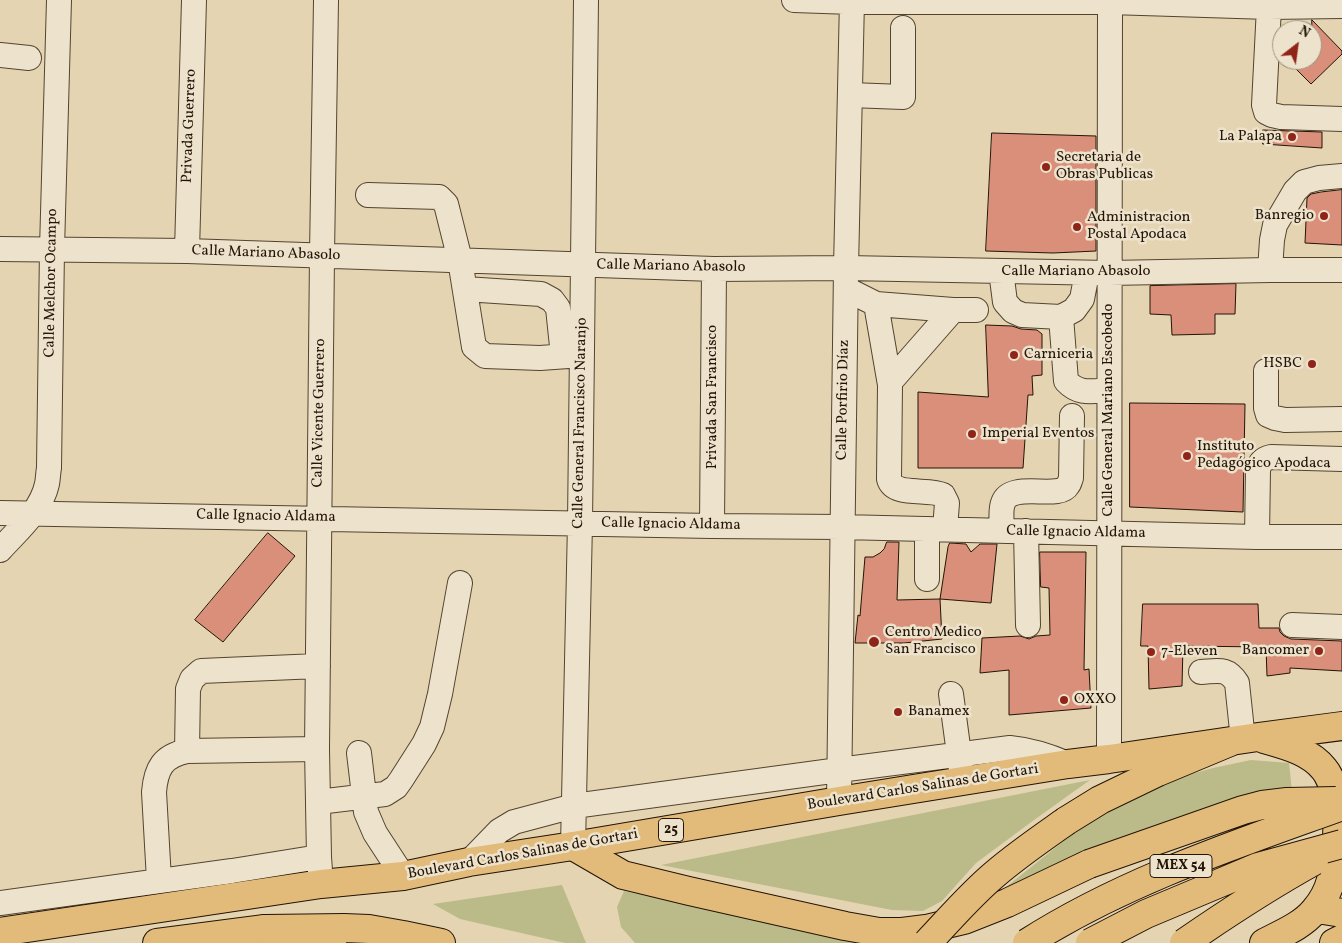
<!DOCTYPE html>
<html>
<head>
<meta charset="utf-8">
<style>
	body { margin:0 }
	#map { position:relative; width:1342px; height:943px; overflow:hidden; background:#e4d4b2; font-family:Vollkorn,serif }
	canvas { display:block }
	.north { position:absolute; left:1272px; top:20px; width:50px; height:50px; box-sizing:border-box; background:#ede3cd; border:1px solid #9c907d; border-radius:50%; rotate:30deg; font-size:14px; font-weight:700; line-height:20px; text-align:center; color:#231405 }
	.north::after { content:''; display:block; margin:auto; width:18px; height:22px; background:#8f2418; clip-path:polygon(50% 0,100% 100%,50% 72%,0 100%) }
</style>
</head>
<body>
<div id="map">
<canvas width="1342" height="943"></canvas>
<div class="north">N</div>
</div>
<script>
const ctx = document.querySelector('canvas').getContext('2d');
ctx.lineJoin = 'round';
function paint(path, color) { ctx.fillStyle = color; ctx.fill(path, 'evenodd'); }
function trace(path, color, width, dash) { ctx.strokeStyle = color; ctx.lineWidth = width; ctx.lineCap = dash ? 'butt' : 'round'; ctx.setLineDash(dash || []); ctx.stroke(path); }
function label(font, color, halo, rows, align = 'center') {
  ctx.font = font + ' Vollkorn,serif'; ctx.lineWidth = 5; ctx.setLineDash([]); ctx.textBaseline = 'middle'; ctx.strokeStyle = halo; ctx.fillStyle = color; for (const [text, x, y, turn = 0] of rows) {
    ctx.save(); ctx.translate(x, y); ctx.rotate((+turn || 0) * Math.PI / 180); ctx.textAlign = isNaN(turn) ? turn : align; if (halo) ctx.strokeText(text, 0, 0); ctx.fillText(text, 0, 0); ctx.restore();
  }
}
paint(new Path2D(`
	M 1251,760 L 1289,763 L 1292,791 L 1262,794 L 1162,823 L 996,895 L 1085,824 L 1181,777 L 1213,768 Z
	M 1090,780 L 1034,820 L 976,863 L 942,901 L 923,911 L 892,910 L 661,865 Z
	M 562,885 L 586,943 L 565,943 L 460,919 L 433,904 Z
	M 624,891 L 869,943 L 635,943 L 621,927 L 617,907 Z`), '#babb88');
const building = new Path2D(`
	M 1312,20 L 1342,51 L 1342,54 L 1311,84 L 1287,60 L 1312,60 Z
	M 1263,130 L 1322,132 L 1322,148 L 1263,144 Z
	M 992,133 L 1096,136 L 1096,251 L 1053,253 L 986,251 Z
	M 1342,190 L 1342,245 L 1305,243 L 1307,198 L 1311,194 L 1321,192 Z
	M 1236,284 L 1235,314 L 1215,314 L 1215,334 L 1172,335 L 1171,315 L 1150,314 L 1150,286 Z
	M 986,325 L 1012,326 L 1021,329 L 1037,330 L 1042,334 L 1042,375 L 1032,376 L 1033,395 L 1028,395 L 1023,468 L 918,468 L 918,392 L 988,397 Z
	M 1130,403 L 1245,404 L 1243,512 L 1130,507 Z
	M 268,533 L 295,556 L 223,642 L 195,620 Z
	M 887,542 L 899,542 L 897,600 L 940,599 L 942,639 L 904,643 L 855,643 L 858,615 L 860,616 L 865,557 L 873,557 L 880,553 L 884,549 Z
	M 950,543 L 966,544 L 971,552 L 980,544 L 997,544 L 991,603 L 940,599 L 948,547 Z
	M 1040,552 L 1086,552 L 1084,670 L 1089,669 L 1091,708 L 1009,715 L 1009,670 L 980,673 L 982,638 L 1020,636 L 1029,639 L 1036,636 L 1050,635 L 1049,588 L 1041,587 Z
	M 1143,604 L 1258,604 L 1259,628 L 1279,628 L 1280,632 L 1284,636 L 1291,639 L 1342,641 L 1342,671 L 1290,668 L 1290,673 L 1267,676 L 1266,647 L 1183,646 L 1182,686 L 1149,689 L 1148,646 L 1141,646 Z`);
paint(building, '#d98f7a');
trace(building, '#231405', 1);
const minor = new Path2D(`
	M 794,0 L 852,2 L 1110,2 L 1269,7 L 1342,6
	M 1269,7 L 1264,105 L 1266,112 L 1272,115 L 1281,117 L 1342,119
	M 0,55 L 29,58
	M 850,95 L 903,97 L 903,28
	M 368,195 L 439,197 L 446,204 L 460,260 L 474,347 L 485,356 L 540,358 L 582,355
	M 0,249 L 187,251 L 714,269 L 846,268 L 1109,273 L 1270,270 L 1342,270
	M 187,251 L 194,0
	M 1270,270 L 1272,240 L 1275,225 L 1295,191 L 1304,182 L 1319,178 L 1342,176
	M 1001,271 L 1005,302 L 1013,311 L 1022,315 L 1061,317 L 1074,310 L 1082,299 L 1087,273
	M 465,289 L 541,294 L 552,300 L 558,308 L 563,356
	M 846,289 L 876,304 L 890,385 L 889,479 C 894,497 928,488 943,495 L 947,503 L 945,529
	M 876,304 L 953,310 L 976,310
	M 1061,317 L 1066,381 C 1079,395 1092,391 1109,390
	M 1266,371 L 1266,408 L 1268,415 L 1275,418 L 1285,420 L 1342,419
	M 890,382 L 953,310
	M 0,513 L 712,526 L 842,527 L 1257,537 L 1342,537
	M 712,526 L 714,269
	M 1002,531 C 1002,522 1000,511 1003,503 C 1011,480 1059,501 1068,485 C 1070,483 1070,480 1071,478 L 1072,416
	M 1026,531 L 1028,625
	M 1257,537 L 1258,470 C 1260,462 1263,459 1271,457 L 1342,459
	M 0,550 C 18,530 41,511 47,484 C 48,479 48,473 49,468 L 52,249 L 59,0
	M 927,579 L 927,529
	M 1292,625 L 1342,627
	M 1201,672 C 1218,671 1227,667 1237,683 L 1243,740
	M 951,694 L 961,769
	M 187,751 L 188,689 L 192,679 L 201,671 L 318,666
	M 359,753 L 366,812 L 375,833 L 403,876
	M 1109,759 L 1110,0
	M 839,801 L 846,268 L 852,0
	M 318,802 L 385,794 L 396,787 L 401,780 L 424,744 L 432,727 L 440,694 L 460,583
	M 573,846 L 580,523 L 586,0
	M 469,862 L 499,831 L 514,822 L 574,806 L 839,770 L 1010,748 C 1031,750 1049,756 1068,764
	M 159,880 L 154,792 C 156,768 163,756 187,751 L 317,749
	M 321,884 L 319,857 L 317,749 L 322,255 L 326,0
	M 0,903 L 232,871 L 319,857`);
const major = new Path2D(`
	M 1264,739 C 1285,745 1310,751 1324,769 C 1342,790 1339,855 1331,880 C 1328,891 1322,902 1315,910 C 1302,926 1281,934 1264,943
	M 1317,909 L 1342,913
	M 0,932 L 321,884 L 403,876 L 469,862 L 573,846 L 839,801 L 1068,764 L 1109,759 L 1258,737 L 1342,726
	M 157,943 L 265,929 L 344,928 L 369,929 L 403,935 L 441,943
	M 1334,943 L 1342,939`);
const highway = new Path2D(`
	M 1066,821 L 1100,800 L 1158,772 L 1230,742
	M 573,846 L 623,875 L 689,891 L 845,926 L 879,932 L 902,932 L 926,929 L 964,920 L 1007,903 L 1089,864
	M 265,929 L 322,940 L 332,943`);
trace(minor, '#534430', 26);
trace(major, '#231405', 30);
trace(highway, '#231405', 30);
trace(minor, '#ede3cd', 24);
trace(major, '#e2ba79', 28);
trace(highway, '#e2ba79', 28);
const highwayBridge = new Path2D(`
	M 1089,864 L 1243,810 L 1262,805 L 1287,802 L 1336,801
	M 927,943 C 949,920 970,895 995,874 C 1017,855 1042,838 1066,821
	M 1027,943 C 1124,881 1234,845 1342,806
	M 1090,943 L 1146,914 L 1258,867 L 1342,844
	M 1184,943 C 1226,914 1269,886 1314,861`);
trace(highwayBridge, '#231405', 30, []);
trace(highwayBridge, '#e2ba79', 28);
for (const [x, y, r, color] of [
	[1292,137,5,"#8f2418"],
	[1046,167,5,"#8f2418"],
	[1324,216,5,"#8f2418"],
	[1077,227,5,"#8f2418"],
	[1014,355,5,"#8f2418"],
	[1312,364,5,"#8f2418"],
	[972,434,5,"#8f2418"],
	[1187,456,5,"#8f2418"],
	[874,642,6,"#8f2418"],
	[1319,651,5,"#8f2418"],
	[1151,652,5,"#8f2418"],
	[1064,700,5,"#8f2418"],
	[898,712,5,"#8f2418"]
]) { const dot = new Path2D(); dot.arc(x, y, r, 0, 2 * Math.PI); ctx.fillStyle = color; ctx.fill(dot); trace(dot, '#ede3cd', 2); }
for (const [x, y, w] of [
	[671,830,25],
	[1181,866,62]
]) { const box = new Path2D(); box.roundRect(x - w / 2, y - 11.5, w, 23, 4); ctx.fillStyle = '#ede3cd'; ctx.fill(box); trace(box, '#231405', 1); }
label('bold 14px', '#231405', null, [
	["25",671,830],
	["MEX 54",1181,866]
]);
label('15px', '#231405', '#ede3cd', [
	["Privada Guerrero",190,126,-88],
	["Calle Mariano Abasolo",266,254,2],
	["Calle Mariano Abasolo",671,267,1],
	["Calle Mariano Abasolo",1076,272],
	["Calle Melchor Ocampo",52,283,-89],
	["Privada San Francisco",713,397,-90],
	["Calle Porfirio Díaz",844,400,-89],
	["Calle General Mariano Escobedo",1109,410,-90],
	["Calle Vicente Guerrero",320,413,-89],
	["Calle General Francisco Naranjo",581,423,-89],
	["Calle Ignacio Aldama",266,517,1],
	["Calle Ignacio Aldama",671,525,1],
	["Calle Ignacio Aldama",1076,533,1],
	["Boulevard Carlos Salinas de Gortari",923,788,-9],
	["Boulevard Carlos Salinas de Gortari",523,855,-10]
]);
label('15px', '#231405', '#ede3cd', [
	["La Palapa",1282,137,"right"],
	["Secretaria de",1056,158],
	["Obras Publicas",1056,175],
	["Banregio",1314,216,"right"],
	["Administracion",1087,218],
	["Postal Apodaca",1087,235],
	["Carniceria",1024,355],
	["HSBC",1302,364,"right"],
	["Imperial Eventos",982,434],
	["Instituto",1197,447],
	["Pedagógico Apodaca",1197,464],
	["Centro Medico",885,633],
	["San Francisco",885,650],
	["Bancomer",1309,651,"right"],
	["7-Eleven",1161,652],
	["OXXO",1074,700],
	["Banamex",908,712]
], 'left');
</script>
</body>
</html>
